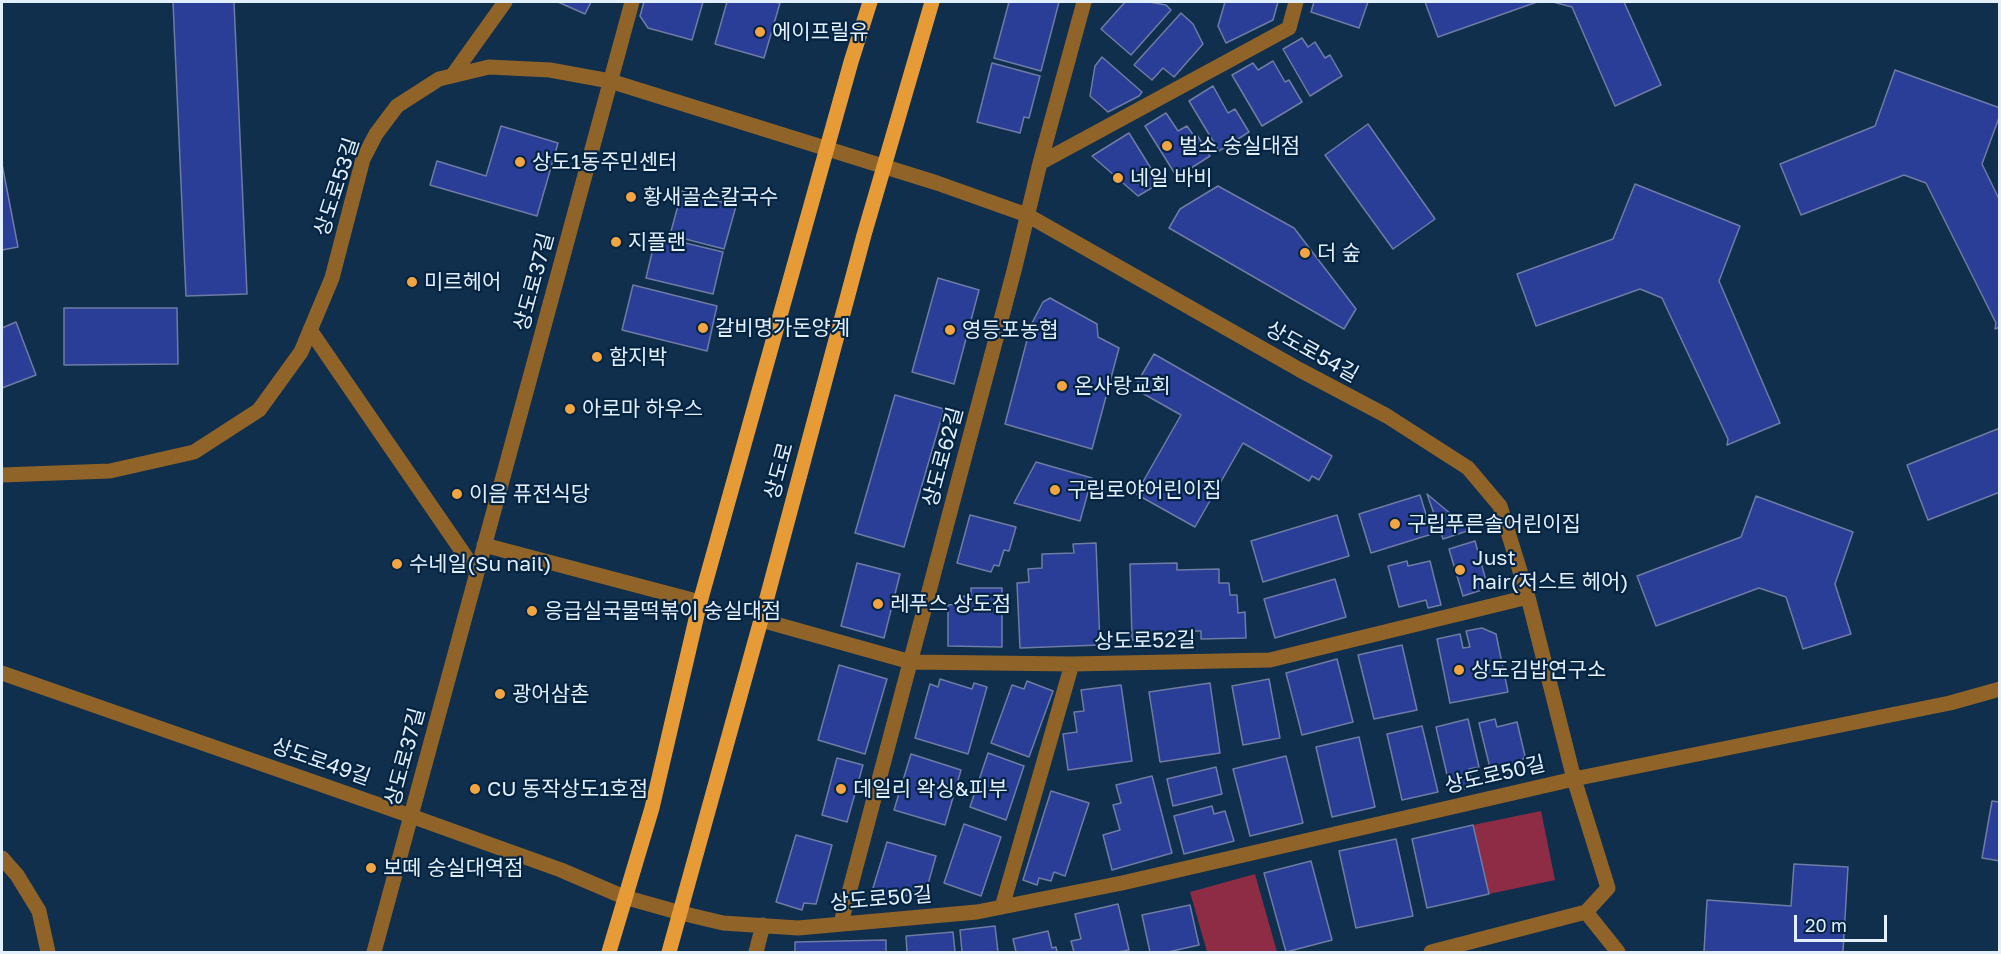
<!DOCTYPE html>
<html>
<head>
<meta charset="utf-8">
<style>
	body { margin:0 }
	#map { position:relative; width:2001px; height:954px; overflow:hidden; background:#0f2f4c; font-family:"Golos Text",sans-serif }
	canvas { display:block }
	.frame { position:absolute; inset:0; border:3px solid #e1efff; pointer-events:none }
	.scale { position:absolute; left:1794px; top:915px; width:93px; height:27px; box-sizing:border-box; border:3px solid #e1efff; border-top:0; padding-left:8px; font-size:18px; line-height:21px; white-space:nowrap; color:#e1efff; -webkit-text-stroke:4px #052441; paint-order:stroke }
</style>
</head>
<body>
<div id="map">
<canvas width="2001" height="954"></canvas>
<div class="frame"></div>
<div class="scale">20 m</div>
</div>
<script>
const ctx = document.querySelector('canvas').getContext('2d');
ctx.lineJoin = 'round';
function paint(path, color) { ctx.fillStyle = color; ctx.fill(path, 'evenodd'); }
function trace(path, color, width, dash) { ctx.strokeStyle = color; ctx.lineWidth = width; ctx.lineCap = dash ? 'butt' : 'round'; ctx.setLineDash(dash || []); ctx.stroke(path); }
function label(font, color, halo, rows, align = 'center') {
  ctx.font = font + ' "Golos Text","Noto Sans KR",sans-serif'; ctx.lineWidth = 4.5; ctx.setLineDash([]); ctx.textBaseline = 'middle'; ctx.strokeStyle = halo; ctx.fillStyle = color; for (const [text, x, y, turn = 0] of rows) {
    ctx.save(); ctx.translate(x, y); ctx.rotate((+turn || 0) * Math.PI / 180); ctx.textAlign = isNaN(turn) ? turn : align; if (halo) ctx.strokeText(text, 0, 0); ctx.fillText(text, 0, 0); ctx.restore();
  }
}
paint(new Path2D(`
	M 1541,811 L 1555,880 L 1489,894 L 1473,825 Z
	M 1255,874 L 1277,952 L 1207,952 L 1190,892 Z`), '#8d2c44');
const building = new Path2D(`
	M 173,2 L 234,2 L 247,294 L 186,296 Z
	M 558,2 L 591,2 L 585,14 Z
	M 644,2 L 703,2 L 692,40 L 648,28 L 640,16 Z
	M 727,2 L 774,2 L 780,3 L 764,58 L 715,44 Z
	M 1009,2 L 1059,2 L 1041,71 L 994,58 Z
	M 1125,2 L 1149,2 L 1166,5 L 1171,10 L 1131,55 L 1101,29 Z
	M 1225,2 L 1278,2 L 1273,20 L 1226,43 L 1218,26 Z
	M 1314,2 L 1368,2 L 1359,28 L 1311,12 Z
	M 1425,2 L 1537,2 L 1438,37 Z
	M 1553,2 L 1624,2 L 1661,85 L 1615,106 L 1572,7 Z
	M 1181,13 L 1193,24 L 1203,44 L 1174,77 L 1163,68 L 1152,80 L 1134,65 Z
	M 1302,38 L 1308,47 L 1315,42 L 1325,58 L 1330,55 L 1342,76 L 1310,96 L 1283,49 Z
	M 1102,57 L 1142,92 L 1139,96 L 1108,112 L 1090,96 L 1095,66 Z
	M 1273,61 L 1285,82 L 1289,80 L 1302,102 L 1262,126 L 1232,75 L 1253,63 L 1258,70 Z
	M 992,63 L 1040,76 L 1029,118 L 1024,117 L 1020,133 L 977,122 Z
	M 1895,70 L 2000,108 L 2000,115 L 1982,164 L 2000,201 L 2000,327 L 1995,329 L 1996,323 L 1926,183 L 1904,175 L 1801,215 L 1780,164 L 1875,126 Z
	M 1213,86 L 1228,113 L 1235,109 L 1249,132 L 1219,151 L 1189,101 Z
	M 1166,113 L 1178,131 L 1187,126 L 1194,136 L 1197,135 L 1210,156 L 1177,177 L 1145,126 Z
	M 1368,124 L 1435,219 L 1393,249 L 1325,155 Z
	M 501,126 L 558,143 L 537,216 L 430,185 L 437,161 L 486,176 Z
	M 1129,133 L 1160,183 L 1138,196 L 1092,156 Z
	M 2,164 L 18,247 L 2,250 Z
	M 1635,184 L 1740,226 L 1719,281 L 1780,423 L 1727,445 L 1728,439 L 1662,298 L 1640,289 L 1536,326 L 1517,274 L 1613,239 Z
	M 1218,186 L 1294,228 L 1356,309 L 1344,329 L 1169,228 L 1180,209 Z
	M 682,191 L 736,206 L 724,249 L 670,235 Z
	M 656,236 L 723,252 L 713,294 L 646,278 Z
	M 938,278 L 979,290 L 954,384 L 912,372 Z
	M 633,285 L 717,306 L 707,351 L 622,330 Z
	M 1050,298 L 1097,324 L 1098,337 L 1119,348 L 1092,449 L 1005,424 L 1031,325 L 1043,302 Z
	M 64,308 L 177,308 L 178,364 L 64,365 Z
	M 16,322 L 36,375 L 2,388 L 2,328 Z
	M 1154,354 L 1332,456 L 1319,480 L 1312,476 L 1309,481 L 1243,443 L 1195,527 L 1136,494 L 1181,415 L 1142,393 L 1145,388 L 1137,383 Z
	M 895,395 L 944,409 L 904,547 L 855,533 Z
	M 2000,428 L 2000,492 L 1928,520 L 1907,465 Z
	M 1036,462 L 1092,478 L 1080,521 L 1014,503 Z
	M 1427,494 L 1470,530 L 1443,539 Z
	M 1420,495 L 1432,534 L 1371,553 L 1359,514 Z
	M 1756,496 L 1853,532 L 1835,584 L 1851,634 L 1803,649 L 1786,597 L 1759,588 L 1656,626 L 1637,576 L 1741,537 Z
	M 970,515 L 1016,527 L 1009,551 L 1004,550 L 999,566 L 994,565 L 991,572 L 957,563 Z
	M 1337,515 L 1349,556 L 1263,582 L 1251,541 Z
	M 1475,541 L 1488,588 L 1463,596 L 1449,549 Z
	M 1096,543 L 1100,645 L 1020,648 L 1017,583 L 1029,582 L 1028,569 L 1042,568 L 1042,554 L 1074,553 L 1073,544 Z
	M 1407,561 L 1408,566 L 1430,561 L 1441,605 L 1428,608 L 1426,600 L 1399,607 L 1388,566 Z
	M 857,563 L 900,574 L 884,638 L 841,626 Z
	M 1177,563 L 1177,570 L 1219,569 L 1219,583 L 1229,583 L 1230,595 L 1237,595 L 1238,613 L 1245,612 L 1246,638 L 1201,639 L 1201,631 L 1176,631 L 1176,639 L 1132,640 L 1130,564 Z
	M 1335,579 L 1346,617 L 1275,638 L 1264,599 Z
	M 971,588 L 1002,588 L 1002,647 L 948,646 L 948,605 L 960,604 L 960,596 L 971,597 Z
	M 1482,628 L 1496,634 L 1508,692 L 1450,703 L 1437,639 L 1460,634 L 1463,648 L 1470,647 L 1466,631 Z
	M 1402,645 L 1417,710 L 1374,719 L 1358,655 Z
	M 1337,659 L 1353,722 L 1302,735 L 1286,673 Z
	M 839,665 L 887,679 L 865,754 L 818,740 Z
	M 940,679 L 972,689 L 974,683 L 987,687 L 968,754 L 915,738 L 930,684 L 938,687 Z
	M 1269,679 L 1280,738 L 1243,745 L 1232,686 Z
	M 1027,681 L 1053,691 L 1029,757 L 991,743 L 1012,685 L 1024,689 Z
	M 1210,683 L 1220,753 L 1160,762 L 1149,692 Z
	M 1121,685 L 1132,761 L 1068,770 L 1063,734 L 1077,732 L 1074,712 L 1084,711 L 1081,690 Z
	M 1468,719 L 1479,767 L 1469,769 L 1473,787 L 1451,792 L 1436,727 Z
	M 1495,719 L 1497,727 L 1517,722 L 1525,756 L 1512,776 L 1493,780 L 1479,723 Z
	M 1422,726 L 1438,792 L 1402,800 L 1387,734 Z
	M 1359,737 L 1375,807 L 1332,817 L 1316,747 Z
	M 988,753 L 1024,766 L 1006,820 L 970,807 Z
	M 911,754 L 961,770 L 945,825 L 894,810 Z
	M 1286,756 L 1303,823 L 1250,836 L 1233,769 Z
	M 837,758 L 863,765 L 847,822 L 822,815 Z
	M 1216,767 L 1222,794 L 1173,806 L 1167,779 Z
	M 1152,776 L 1172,853 L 1112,870 L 1103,835 L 1120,830 L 1113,805 L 1121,803 L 1116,785 Z
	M 1051,791 L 1089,803 L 1065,876 L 1054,872 L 1051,881 L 1039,878 L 1037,885 L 1023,880 Z
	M 1992,801 L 2000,802 L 2000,861 L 1982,858 Z
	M 1212,806 L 1214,814 L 1225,811 L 1234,841 L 1184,854 L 1174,816 Z
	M 964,824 L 1001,837 L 981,896 L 944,883 Z
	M 1473,825 L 1489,894 L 1427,908 L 1412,839 Z
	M 796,835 L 832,845 L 816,904 L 804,903 L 802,910 L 776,902 Z
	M 1396,839 L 1413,916 L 1356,928 L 1339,851 Z
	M 887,842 L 936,856 L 926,891 L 888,900 L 873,888 Z
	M 1311,861 L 1332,940 L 1286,952 L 1264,873 Z
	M 1794,864 L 1848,867 L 1843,952 L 1704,952 L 1707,900 L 1791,906 Z
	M 1118,904 L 1129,950 L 1118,952 L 1074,952 L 1071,941 L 1081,939 L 1075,914 Z
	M 1190,905 L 1199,945 L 1168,952 L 1150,952 L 1142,915 Z
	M 995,926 L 998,952 L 962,952 L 960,930 Z
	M 1048,931 L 1052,948 L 1056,947 L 1057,952 L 1016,952 L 1013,939 Z
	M 953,932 L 955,952 L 907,952 L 906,936 Z
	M 886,940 L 886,952 L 795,952 L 795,942 Z`);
paint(building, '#2a3d97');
trace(building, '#6e7ca5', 1.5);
trace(new Path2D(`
	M 452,76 L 505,2
	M 1040,163 L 1289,28 L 1296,2
	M 310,330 L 477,573
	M 2,475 L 110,471 L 194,452 L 259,410 L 301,352 L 332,278 L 363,159 L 376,134 L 397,106 L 439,79 L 489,67 L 550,70 L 610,81 L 937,183 L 1027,215 L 1300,370 L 1387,416 L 1468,468 L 1500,506 L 1528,597 L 1574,779 L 1608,888 L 1586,912 L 1431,952
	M 484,545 L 700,602
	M 761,620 L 911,662 L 1072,664 L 1270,660 L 1528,597
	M 2,673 L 411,816 L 561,870 L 624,897 L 681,913 L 723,923 L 798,928 L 977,912 L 1122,883 L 1574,779 L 1950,703 L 2000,689
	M 2,858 L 17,875 L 39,911 L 48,952
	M 1002,907 L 1072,664
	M 1586,912 L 1618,952
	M 841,923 L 1015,267 L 1040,163 L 1084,2
	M 374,952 L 632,2
	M 756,952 L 763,925`), '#906329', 15);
trace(new Path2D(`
	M 609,952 L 652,808 L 700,602 L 851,62 L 870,2
	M 669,952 L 761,620 L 864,235 L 932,2`), '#e69b37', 15);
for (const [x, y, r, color] of [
	[760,32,6,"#f2a541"],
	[1167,146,6,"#f2a541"],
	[520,162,6,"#f2a541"],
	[1118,178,6,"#f2a541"],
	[631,197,6,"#f2a541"],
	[616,242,6,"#f2a541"],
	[1305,253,6,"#f2a541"],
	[412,282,6,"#f2a541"],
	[703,328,6,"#f2a541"],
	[950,330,6,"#f2a541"],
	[597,357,6,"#f2a541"],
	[1062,386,6,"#f2a541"],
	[570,409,6,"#f2a541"],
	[1055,490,6,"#f2a541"],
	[457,494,6,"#f2a541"],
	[1395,524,6,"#f2a541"],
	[397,564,6,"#f2a541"],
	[1460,570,6,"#f2a541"],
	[878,604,6,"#f2a541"],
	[532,611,6,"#f2a541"],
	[1459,670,6,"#f2a541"],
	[500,694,6,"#f2a541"],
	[475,789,6,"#f2a541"],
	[841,789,6,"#f2a541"],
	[371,868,6,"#f2a541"]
]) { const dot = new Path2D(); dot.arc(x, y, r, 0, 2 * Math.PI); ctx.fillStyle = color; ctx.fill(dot); trace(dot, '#052441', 2); }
label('21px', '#e1efff', '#052441', [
	["에이프릴유",772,32],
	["벌소 숭실대점",1179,146],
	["상도1동주민센터",532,162],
	["네일 바비",1130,178],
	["황새골손칼국수",643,197],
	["지플랜",628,242],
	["더 숲",1317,253],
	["미르헤어",424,282],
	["갈비명가돈양계",715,328],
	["영등포농협",962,330],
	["함지박",609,357],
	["온사랑교회",1074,386],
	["아로마 하우스",582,409],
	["구립로야어린이집",1067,490],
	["이음 퓨전식당",469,494],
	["구립푸른솔어린이집",1407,524],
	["Just",1472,558],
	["hair(저스트 헤어)",1472,582],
	["수네일(Su nail)",409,564],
	["레푸스 상도점",890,604],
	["응급실국물떡볶이 숭실대점",544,611],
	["상도김밥연구소",1471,670],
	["광어삼촌",512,694],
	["CU 동작상도1호점",487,789],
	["데일리 왁싱&피부",853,789],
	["보떼 숭실대역점",383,868]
], 'left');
label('21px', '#e1efff', '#052441', [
	["상도로53길",337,187,-72],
	["상도로37길",534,282,-75],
	["상도로54길",1312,352,29],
	["상도로62길",943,457,-75],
	["상도로",779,471,-75],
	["상도로52길",1145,641,-1],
	["상도로37길",405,757,-75],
	["상도로49길",321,762,19],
	["상도로50길",1495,775,-13],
	["상도로50길",881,899,-5]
]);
</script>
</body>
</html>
